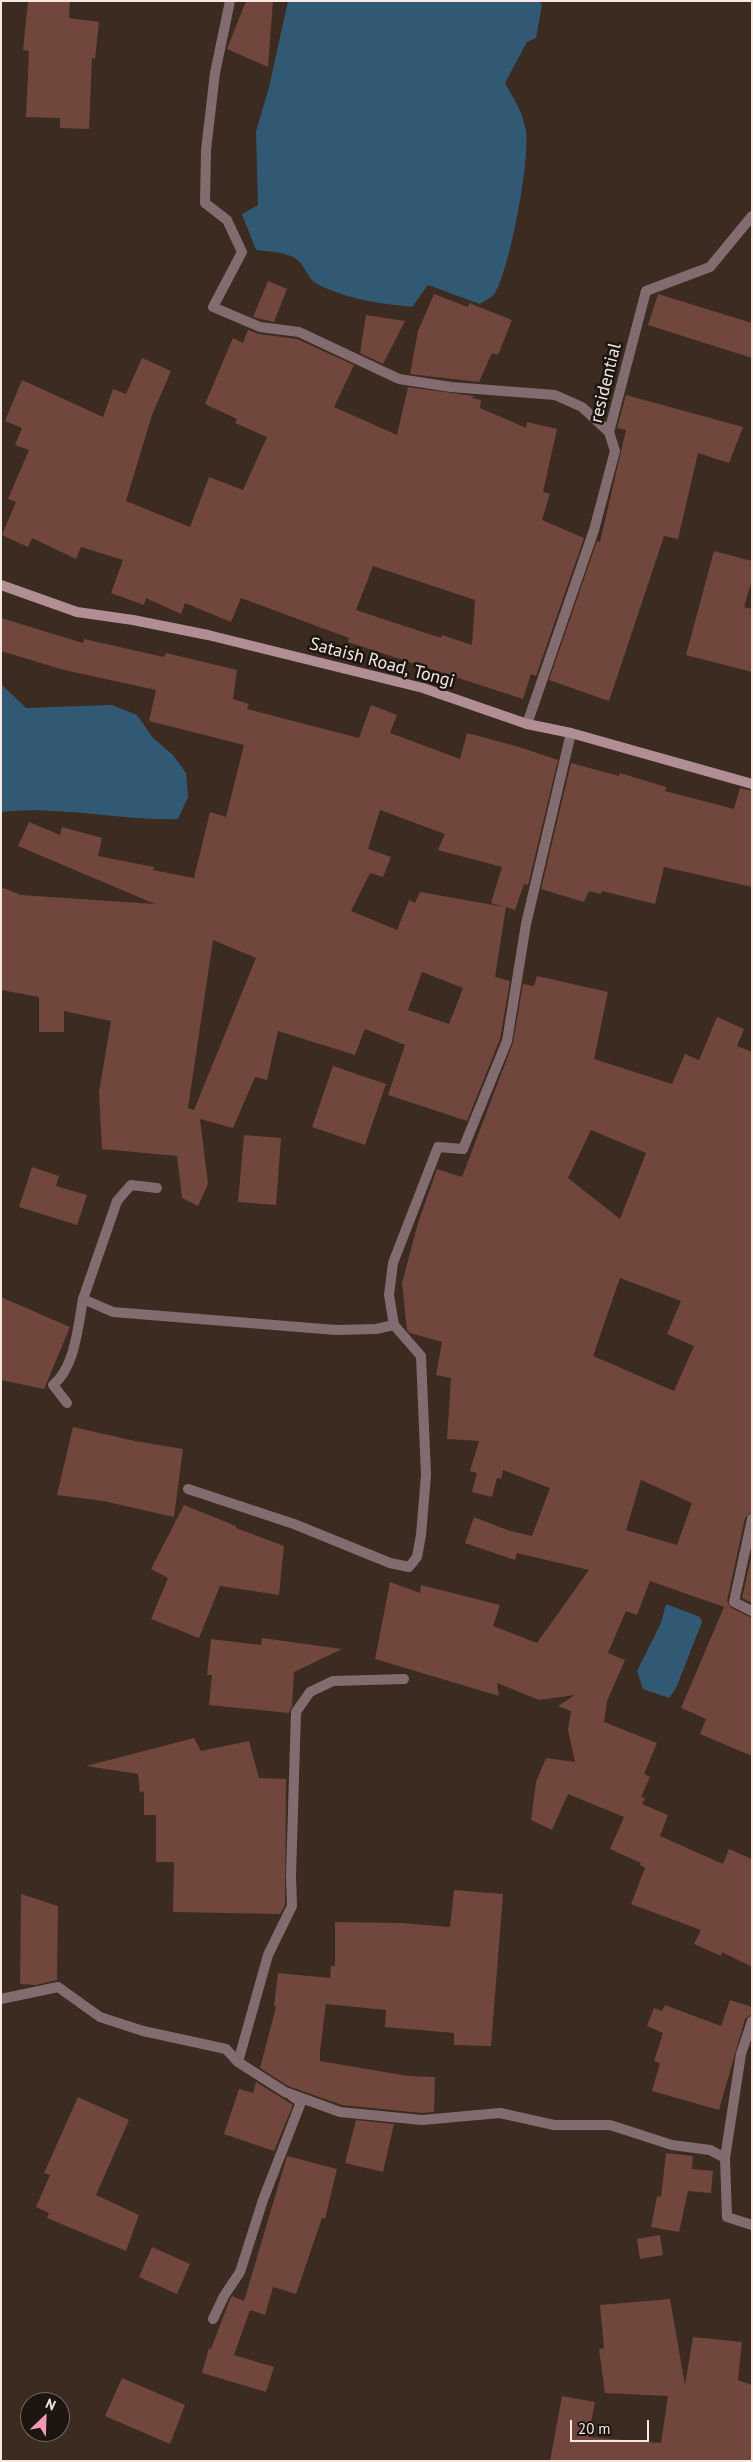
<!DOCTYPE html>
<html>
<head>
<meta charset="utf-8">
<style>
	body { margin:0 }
	#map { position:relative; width:753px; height:2462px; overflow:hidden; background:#3c2b20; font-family:"PT Sans",sans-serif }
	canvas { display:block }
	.frame { position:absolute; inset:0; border:2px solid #f4e8e1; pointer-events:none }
	.north { position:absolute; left:20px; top:2392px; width:50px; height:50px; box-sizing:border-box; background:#1d1510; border:1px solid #736964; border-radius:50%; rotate:24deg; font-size:14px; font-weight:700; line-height:20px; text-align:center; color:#f4e8e1 }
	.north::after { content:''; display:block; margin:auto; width:18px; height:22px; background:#f09ab4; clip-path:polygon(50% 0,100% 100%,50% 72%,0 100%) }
	.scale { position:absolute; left:570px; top:2420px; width:79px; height:22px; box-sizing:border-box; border:2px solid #f4e8e1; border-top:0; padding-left:6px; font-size:15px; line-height:18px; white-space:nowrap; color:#f4e8e1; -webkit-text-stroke:4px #1d1510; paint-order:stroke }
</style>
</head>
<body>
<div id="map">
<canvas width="753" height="2462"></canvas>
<div class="frame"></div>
<div class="north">N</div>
<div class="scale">20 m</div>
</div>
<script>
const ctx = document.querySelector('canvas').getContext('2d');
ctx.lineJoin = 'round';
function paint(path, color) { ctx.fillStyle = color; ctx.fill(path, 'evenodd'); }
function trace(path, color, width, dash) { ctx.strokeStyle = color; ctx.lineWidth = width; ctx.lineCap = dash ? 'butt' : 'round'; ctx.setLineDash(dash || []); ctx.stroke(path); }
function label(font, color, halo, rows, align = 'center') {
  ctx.font = font + ' "PT Sans",sans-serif'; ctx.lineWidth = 5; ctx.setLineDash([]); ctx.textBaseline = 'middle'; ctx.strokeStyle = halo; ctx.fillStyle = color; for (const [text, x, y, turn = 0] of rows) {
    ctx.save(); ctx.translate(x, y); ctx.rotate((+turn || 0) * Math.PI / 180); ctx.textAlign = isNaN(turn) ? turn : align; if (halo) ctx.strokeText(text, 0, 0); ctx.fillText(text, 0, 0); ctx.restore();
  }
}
paint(new Path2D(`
	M 288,1 L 539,1 L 542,5 L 536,38 L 527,42 L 505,83 C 514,99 524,114 526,132 C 530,161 510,268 495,293 C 492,298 484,301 480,304 L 428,285 L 412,307 C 377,303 351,300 319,285 C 309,280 308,273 302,265 C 293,251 270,252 256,250 L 242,214 L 258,205 L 256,132 L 269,87 Z
	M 1,684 L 26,708 L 112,705 L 137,715 L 153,738 L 173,755 L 186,773 L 188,797 L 178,819 C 118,821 61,805 1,812 Z
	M 666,1604 L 700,1617 L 702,1622 L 676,1688 L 669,1698 L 643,1689 L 637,1671 L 661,1623 Z`), '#325973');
paint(new Path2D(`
	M 28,1 L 70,1 L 69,18 L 99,22 L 95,59 L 92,58 L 89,129 L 60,128 L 60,118 L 26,117 L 29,51 L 23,50 Z
	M 246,1 L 273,1 L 268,67 L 227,49 Z
	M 268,281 L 287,289 L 274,322 L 253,317 Z
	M 434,294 L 468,307 L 469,303 L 512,320 L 498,355 L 492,353 L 479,382 L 410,374 L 418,331 Z
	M 658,294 L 752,323 L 752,358 L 648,325 Z
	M 366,315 L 405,321 L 383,364 L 360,353 Z
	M 248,330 L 259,334 L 297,339 L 354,365 L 334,407 L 397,435 L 408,387 L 474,396 L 472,398 L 481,400 L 480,408 L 526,428 L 527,422 L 557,429 L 543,492 L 550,494 L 542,520 L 584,538 L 536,676 L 531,674 L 523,699 L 348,642 L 349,638 L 241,598 L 231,622 L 185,603 L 181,614 L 146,598 L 144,605 L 111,593 L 123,560 L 81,547 L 76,559 L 32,538 L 28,547 L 2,535 L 16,502 L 8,499 L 29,450 L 15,445 L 22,428 L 5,421 L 22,380 L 103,417 L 113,389 L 126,394 L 142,358 L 171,371 L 152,415 L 126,501 L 190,527 L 209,477 L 243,490 L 267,437 L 235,423 L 237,419 L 205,404 L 233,338 L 243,343 ZM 373,566 L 475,600 L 472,645 L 442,635 L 441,638 L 356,610 Z
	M 626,395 L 743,427 L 729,463 L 698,453 L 678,539 L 664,536 L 609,701 L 549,680 L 597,541 L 600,542 L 626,430 L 617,428 Z
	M 714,551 L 752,561 L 752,580 L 744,607 L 752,609 L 752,672 L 686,655 Z
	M 1,618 L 83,643 L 84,639 L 164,657 L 166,653 L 237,670 L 233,699 L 249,704 L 247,709 L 359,738 L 371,705 L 397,715 L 390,733 L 460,759 L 467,733 L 516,746 L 558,760 L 528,885 L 524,884 L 515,910 L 506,907 L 495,977 L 510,981 L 500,1039 L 467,1121 L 388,1095 L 405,1045 L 365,1029 L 355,1055 L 278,1031 L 267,1080 L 255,1077 L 233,1128 L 200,1119 L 208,1184 L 198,1206 L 182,1198 L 177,1156 L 102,1149 L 99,1092 L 111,1021 L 64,1011 L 64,1032 L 39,1032 L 39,997 L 1,990 L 1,887 L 21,895 L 155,904 L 18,846 L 29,822 L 60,835 L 62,827 L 102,838 L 98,856 L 154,867 L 153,870 L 194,878 L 210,812 L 226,817 L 244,745 L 149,721 L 156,690 L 64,670 L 1,651 ZM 380,810 L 445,834 L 438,850 L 502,867 L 491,903 L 505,907 L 420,892 L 415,903 L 409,900 L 397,930 L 351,911 L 370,873 L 383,877 L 391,857 L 368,849 ZM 213,940 L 256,958 L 194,1110 L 188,1108 ZM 422,972 L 463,988 L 449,1024 L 408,1010 Z
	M 571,763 L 619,776 L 620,773 L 666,787 L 665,791 L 734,809 L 740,788 L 752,791 L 752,887 L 664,867 L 655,904 L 602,891 L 601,894 L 589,891 L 584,902 L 541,889 Z
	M 537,976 L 608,992 L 594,1059 L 672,1084 L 685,1054 L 699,1060 L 717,1017 L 744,1029 L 737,1046 L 752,1052 L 752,1512 L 745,1518 L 727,1601 L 731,1608 L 752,1618 L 752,1756 L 700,1734 L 706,1719 L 681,1708 L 724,1607 L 650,1581 L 637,1615 L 626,1611 L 610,1648 L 608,1653 L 625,1660 L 607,1701 L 604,1722 L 657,1743 L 644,1774 L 650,1777 L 641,1797 L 645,1798 L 642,1804 L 668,1815 L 660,1836 L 723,1864 L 729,1849 L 752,1859 L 752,1967 L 722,1952 L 721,1956 L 694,1944 L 701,1930 L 631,1904 L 645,1868 L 640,1865 L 641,1863 L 610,1849 L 624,1817 L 568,1794 L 552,1830 L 531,1820 L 536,1782 L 546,1758 L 575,1762 L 568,1730 L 571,1711 L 558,1706 L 575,1695 L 539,1700 L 497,1683 L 499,1696 L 375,1659 L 390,1582 L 420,1593 L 421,1585 L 500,1605 L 493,1626 L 537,1643 L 589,1570 L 517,1553 L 515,1560 L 465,1543 L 474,1517 L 510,1531 L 532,1536 L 550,1488 L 503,1470 L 501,1479 L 497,1478 L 492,1497 L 472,1492 L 477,1473 L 470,1471 L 479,1441 L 447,1439 L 451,1378 L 436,1375 L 442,1342 L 410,1333 L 407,1330 L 402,1283 L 418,1223 L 437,1169 L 462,1177 L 513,1043 L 523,984 L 534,986 ZM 591,1130 L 646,1153 L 620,1219 L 568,1178 ZM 620,1278 L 681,1301 L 667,1334 L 694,1346 L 674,1391 L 593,1356 ZM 641,1480 L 692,1503 L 677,1545 L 626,1530 Z
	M 333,1066 L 386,1084 L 365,1145 L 312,1127 Z
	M 244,1135 L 281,1138 L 276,1205 L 238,1202 Z
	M 32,1167 L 59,1176 L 56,1186 L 87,1195 L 77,1225 L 19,1207 Z
	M 1,1297 L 70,1327 L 44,1389 L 1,1380 Z
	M 73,1427 L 135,1441 L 183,1449 L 174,1517 L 103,1501 L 57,1495 Z
	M 184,1505 L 236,1526 L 236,1528 L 284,1546 L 279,1595 L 220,1586 L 199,1638 L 151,1619 L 168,1578 L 151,1569 Z
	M 752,1553 L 752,1603 L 742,1598 Z
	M 262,1638 L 342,1649 L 294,1672 L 292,1706 L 289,1713 L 209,1705 L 212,1675 L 207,1675 L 211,1639 L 261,1645 Z
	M 194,1738 L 201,1751 L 249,1741 L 259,1778 L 286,1779 L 285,1905 L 280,1914 L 173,1912 L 174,1862 L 156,1862 L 156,1815 L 144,1815 L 144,1791 L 140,1793 L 138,1774 L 86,1766 Z
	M 454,1890 L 503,1894 L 491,2046 L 454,2045 L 454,2033 L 385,2027 L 386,2010 L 326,2004 L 320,2051 L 320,2061 L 408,2076 L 435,2077 L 434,2112 L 422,2113 L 342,2105 L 288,2086 L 260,2068 L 276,2007 L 274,2006 L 278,1973 L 330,1978 L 331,1966 L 335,1966 L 335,1922 L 401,1923 L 450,1927 Z
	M 21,1894 L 58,1906 L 57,1980 L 36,1985 L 20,1984 Z
	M 730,2000 L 752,2007 L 752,2014 L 745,2019 L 719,2110 L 652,2091 L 660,2063 L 654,2061 L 663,2033 L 647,2026 L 654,2008 L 662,2011 L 665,2005 L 721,2026 Z
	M 256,2082 L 293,2105 L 274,2151 L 224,2134 L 239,2089 L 253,2093 Z
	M 78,2097 L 129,2120 L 96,2195 L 139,2215 L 126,2251 L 47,2218 L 49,2213 L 36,2207 L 50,2175 L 44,2173 Z
	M 356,2120 L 394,2124 L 383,2172 L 345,2163 Z
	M 666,2153 L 693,2156 L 692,2169 L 713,2171 L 711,2193 L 688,2191 L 679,2232 L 651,2227 L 657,2196 L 661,2197 Z
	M 287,2156 L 337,2169 L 325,2219 L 322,2218 L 296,2294 L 273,2287 L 265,2315 L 250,2310 L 234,2355 L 274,2367 L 266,2392 L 202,2373 L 209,2348 L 211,2349 L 230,2299 L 232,2296 L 244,2301 Z
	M 660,2235 L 663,2255 L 640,2259 L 637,2239 Z
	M 152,2247 L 190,2264 L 177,2294 L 139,2277 Z
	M 670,2299 L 685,2385 L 693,2337 L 742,2342 L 738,2380 L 752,2385 L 752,2461 L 550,2461 L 562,2396 L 595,2402 L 588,2437 L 661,2443 L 668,2396 L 605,2393 L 599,2349 L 604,2348 L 600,2305 Z
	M 122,2378 L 185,2405 L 170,2444 L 105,2416 Z`), '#71463c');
trace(new Path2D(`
	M 230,1 L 215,73 L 206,150 L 205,203 L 227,220 L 242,252 L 213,307 L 260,327 L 299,332 L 399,379 L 451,387 L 555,395 L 582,407 L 609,432
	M 527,724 L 594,530 L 615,451 L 609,432 L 646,291 L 710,267 L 752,216
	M 157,1188 L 131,1185 L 117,1201 L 83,1299 L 113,1312 L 336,1330 L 376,1329 L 394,1325
	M 67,1403 L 53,1385 C 75,1367 78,1327 83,1299
	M 188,1489 L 294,1524 L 390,1563 L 409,1567 L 417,1557 L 421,1535 L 426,1475 L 421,1356 L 394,1325 L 389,1295 L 393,1263 L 438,1147 L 463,1149 L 507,1041 L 526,924 L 571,733
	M 752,1519 L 734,1602 L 752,1611
	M 1,1999 L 58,1987 L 100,2017 L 143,2031 L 226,2049 L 238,2062 L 285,2092 L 340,2112 L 422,2120 L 500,2113 L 554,2125 L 610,2125 L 672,2145 L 710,2150 L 725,2158
	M 752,2021 L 741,2054 L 725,2158 L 727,2217 L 752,2225
	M 238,2062 L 268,1955 L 292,1906 L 291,1876 L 296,1712 L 310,1692 L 333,1681 L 404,1679
	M 213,2319 L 224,2296 L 240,2272 L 263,2200 L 301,2102 L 292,2096`), '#826c70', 10);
trace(new Path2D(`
	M 1,585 L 77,612 L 133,620 L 208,635 L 423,688 L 527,724 L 571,733 L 752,784`), '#b08e94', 10);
label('18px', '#f4e8e1', '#1d1510', [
	["residential",606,383,-76],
	["Sataish Road, Tongi",382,663,15]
]);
</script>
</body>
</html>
